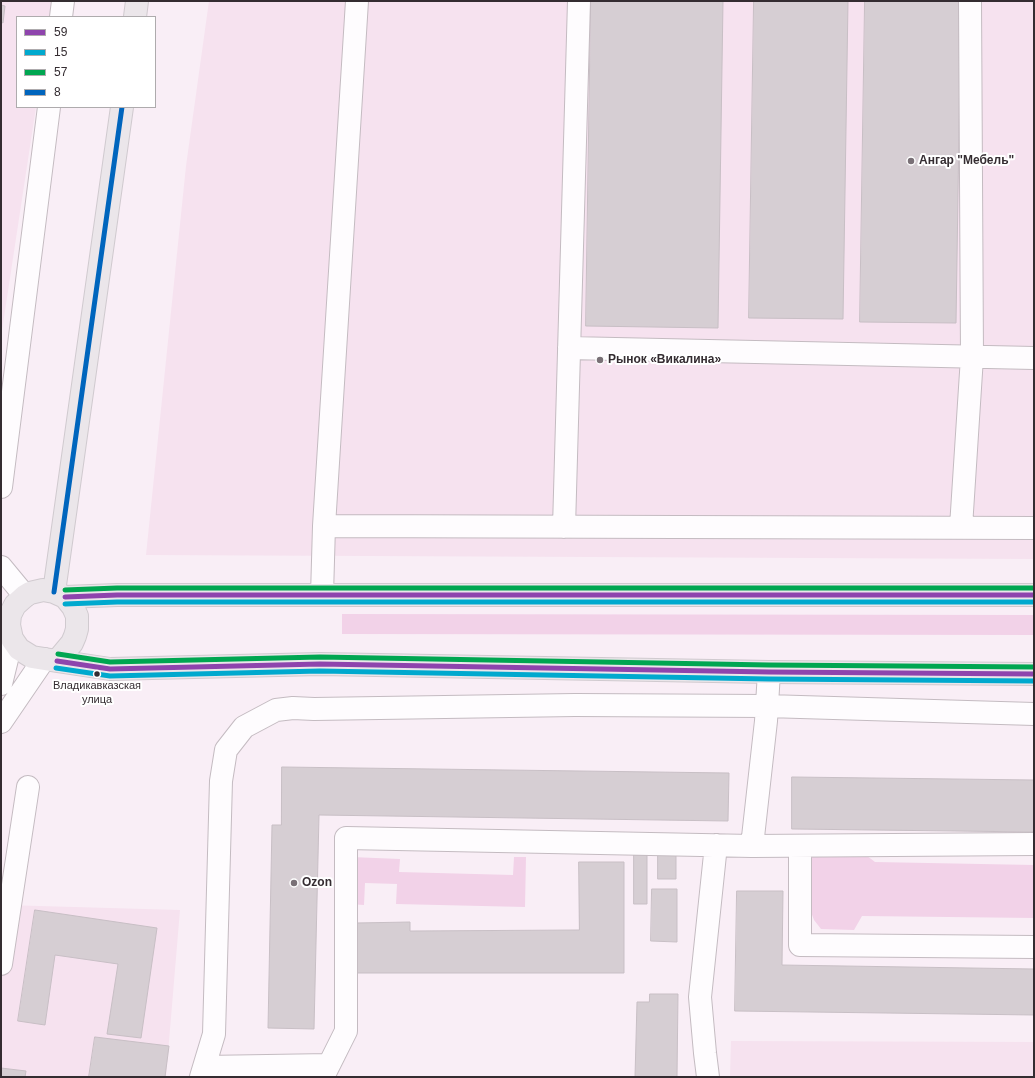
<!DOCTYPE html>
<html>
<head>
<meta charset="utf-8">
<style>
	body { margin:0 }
	#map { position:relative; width:1035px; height:1078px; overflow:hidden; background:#f9eef6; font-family:Arial,sans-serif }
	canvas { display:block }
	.frame { position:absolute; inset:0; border:2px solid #342c31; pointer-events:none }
	.legend { position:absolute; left:16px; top:16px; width:140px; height:92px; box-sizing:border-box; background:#fff; border:1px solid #aeabad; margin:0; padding:5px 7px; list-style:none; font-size:12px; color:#342c31 }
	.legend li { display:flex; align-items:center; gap:8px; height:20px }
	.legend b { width:20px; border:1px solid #aeabad }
</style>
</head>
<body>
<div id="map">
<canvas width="1035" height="1078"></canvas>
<div class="frame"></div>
<ul class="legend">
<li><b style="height:5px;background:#8e44ad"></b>59</li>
<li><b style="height:5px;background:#00a9ce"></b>15</li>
<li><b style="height:5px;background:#00a651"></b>57</li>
<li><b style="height:5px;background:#0065bd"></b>8</li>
</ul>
</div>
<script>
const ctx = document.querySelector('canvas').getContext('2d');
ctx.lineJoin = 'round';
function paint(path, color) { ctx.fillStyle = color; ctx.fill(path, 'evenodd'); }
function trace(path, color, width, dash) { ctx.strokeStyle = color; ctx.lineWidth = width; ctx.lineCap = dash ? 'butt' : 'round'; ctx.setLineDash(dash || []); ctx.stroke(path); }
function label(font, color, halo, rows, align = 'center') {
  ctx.font = font + ' Arial,sans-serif'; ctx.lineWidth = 4; ctx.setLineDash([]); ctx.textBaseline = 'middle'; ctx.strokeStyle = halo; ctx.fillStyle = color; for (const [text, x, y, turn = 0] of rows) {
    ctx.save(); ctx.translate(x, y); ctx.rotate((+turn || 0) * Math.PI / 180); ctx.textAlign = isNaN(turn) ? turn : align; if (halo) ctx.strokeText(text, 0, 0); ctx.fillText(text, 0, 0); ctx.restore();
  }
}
paint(new Path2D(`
	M 1,1 L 52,1 L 49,17 L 17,17 L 17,107 L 36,107 L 1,337 Z
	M 209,1 L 1034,1 L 1034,559 L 146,555 L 186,166 Z
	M 4,905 L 180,910 L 166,1077 L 1,1077 L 1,929 Z
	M 731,1041 L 1034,1042 L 1034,1077 L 730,1077 Z`), '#f6e2ef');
paint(new Path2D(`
	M 342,614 L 1034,615 L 1034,635 L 342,634 Z
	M 862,852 L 875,862 L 1034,865 L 1034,918 L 862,916 L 854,930 L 821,929 L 814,920 L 809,907 L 811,854 Z
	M 351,857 L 400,859 L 399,872 L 513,875 L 514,857 L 526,857 L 525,907 L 396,904 L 397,884 L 365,883 L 364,905 L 349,904 Z`), '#f2d2e8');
const building = new Path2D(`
	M 591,1 L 723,1 L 718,328 L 586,326 Z
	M 754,1 L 848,1 L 843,319 L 749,318 Z
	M 865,1 L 961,1 L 956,323 L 860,322 Z
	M 1,5 L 5,6 L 3,23 L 1,22 Z
	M 282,767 L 729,773 L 728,821 L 319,815 L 314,1029 L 268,1028 L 272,825 L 281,825 Z
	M 792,777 L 1034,780 L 1034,832 L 792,829 Z
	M 634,852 L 647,852 L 647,904 L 634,904 Z
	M 658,852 L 676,852 L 676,879 L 658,879 Z
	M 579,862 L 624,862 L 624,973 L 356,973 L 356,923 L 410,922 L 410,931 L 579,930 Z
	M 652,889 L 677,889 L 677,942 L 651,941 Z
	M 737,891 L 783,891 L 782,965 L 1034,969 L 1034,1015 L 735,1011 Z
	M 35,910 L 157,928 L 141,1038 L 107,1034 L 118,964 L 55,955 L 45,1025 L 18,1021 Z
	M 650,994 L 678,994 L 677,1077 L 635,1077 L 637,1002 L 649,1002 Z
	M 95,1037 L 169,1046 L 165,1077 L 89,1077 Z
	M 1,1068 L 26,1071 L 25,1077 L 1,1077 Z`);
paint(building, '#d6ced3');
trace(building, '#c8bfc5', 1);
const minor = new Path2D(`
	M 61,17 L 63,1
	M 569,348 L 1034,358
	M 1,487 L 49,107
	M 324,526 L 357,1
	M 564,527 L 579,1
	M 961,527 L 972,357 L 970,1
	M 1,567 L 25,596
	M 322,595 L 324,526 L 1034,528
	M 769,672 L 766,721 L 752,846 L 1034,844
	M 1,684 L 12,639
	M 1,722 L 44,659
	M 800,846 L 800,945 L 1034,947
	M 1,964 L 28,787
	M 205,1067 L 329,1065
	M 201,1077 L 214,1034 L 221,781 L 226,750 L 244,727 L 276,710 L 293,708 L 314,709 L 575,705 L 767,706 L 1034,714
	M 323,1077 L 346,1031 L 346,838 L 752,846
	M 708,1077 L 705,1053 L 700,997 L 716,845`);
const major = new Path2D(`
	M 135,17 L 137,1
	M 54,592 L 122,107
	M 65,597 L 117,595 L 1034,595
	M 57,661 L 72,643 L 75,636 L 77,629 L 77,616 L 73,607 L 65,597 L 54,592 L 43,590 L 30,593 L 25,596 L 15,605 L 10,615 L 9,625 L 12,639 L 19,649 L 32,657 L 57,661 L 110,669 L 320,664 L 769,672 L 1034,674`);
trace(minor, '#c4bbc1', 24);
trace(major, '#d0cacf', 24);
trace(minor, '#fefcfe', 22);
trace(major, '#ebe6ea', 22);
trace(new Path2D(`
	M 65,597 L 117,595 L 1034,595
	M 57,661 L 110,669 L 320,664 L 769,672 L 1034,674`), '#8e44ad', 5);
trace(new Path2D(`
	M 65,604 L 117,602 L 1034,602
	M 56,668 L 110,676 L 320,671 L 769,679 L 1034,681`), '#00a9ce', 5);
trace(new Path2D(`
	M 65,590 L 117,588 L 1034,588
	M 58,654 L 110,662 L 320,657 L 769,665 L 1034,667`), '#00a651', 5);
trace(new Path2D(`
	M 54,592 L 122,107`), '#0065bd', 5);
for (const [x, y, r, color] of [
	[911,161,4,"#797076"],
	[600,360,4,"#797076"],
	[97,674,3.5,"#342c31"],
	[294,883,4,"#797076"]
]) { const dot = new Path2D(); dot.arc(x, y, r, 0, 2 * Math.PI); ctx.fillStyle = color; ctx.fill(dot); trace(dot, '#fff', 1.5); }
label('11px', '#342c31', '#fff', [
	["Владикавказская",97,686],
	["улица",97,700]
]);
label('bold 12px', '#342c31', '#fff', [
	["Ангар \"Мебель\"",919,161],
	["Рынок «Викалина»",608,360],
	["Ozon",302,883]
], 'left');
</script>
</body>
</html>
